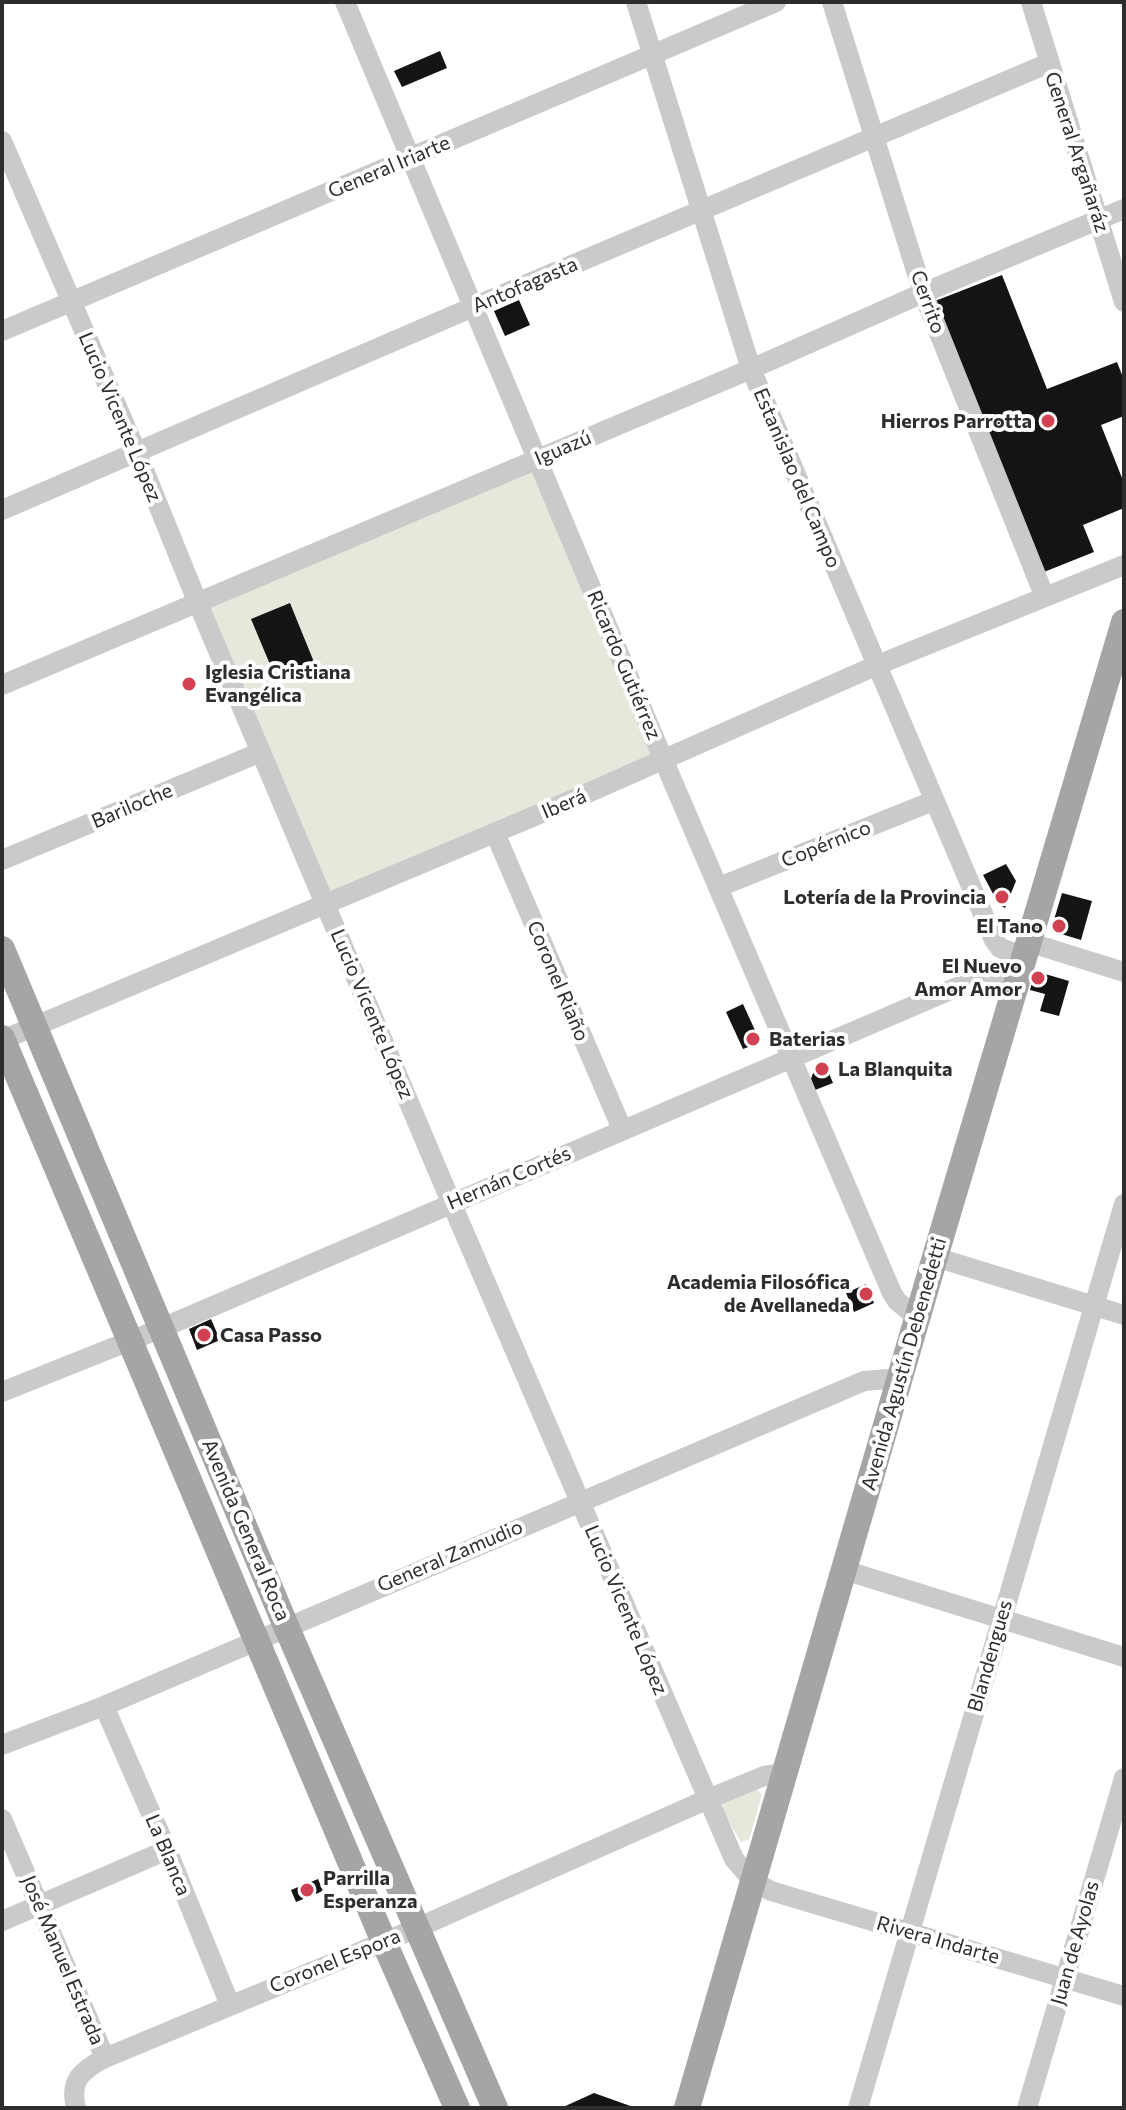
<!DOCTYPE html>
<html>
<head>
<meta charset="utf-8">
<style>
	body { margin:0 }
	#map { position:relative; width:1126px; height:2110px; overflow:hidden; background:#fff; font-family:Commissioner,sans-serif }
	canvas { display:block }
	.frame { position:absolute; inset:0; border:4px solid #2d2d2d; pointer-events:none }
</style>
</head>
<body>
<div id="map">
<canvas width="1126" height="2110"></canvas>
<div class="frame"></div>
</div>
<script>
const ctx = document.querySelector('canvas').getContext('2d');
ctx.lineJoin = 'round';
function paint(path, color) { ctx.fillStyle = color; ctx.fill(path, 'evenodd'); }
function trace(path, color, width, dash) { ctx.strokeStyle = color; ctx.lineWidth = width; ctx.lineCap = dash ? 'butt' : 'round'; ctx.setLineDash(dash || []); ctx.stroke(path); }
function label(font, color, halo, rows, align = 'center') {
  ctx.font = font + ' Commissioner,sans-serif'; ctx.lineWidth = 8; ctx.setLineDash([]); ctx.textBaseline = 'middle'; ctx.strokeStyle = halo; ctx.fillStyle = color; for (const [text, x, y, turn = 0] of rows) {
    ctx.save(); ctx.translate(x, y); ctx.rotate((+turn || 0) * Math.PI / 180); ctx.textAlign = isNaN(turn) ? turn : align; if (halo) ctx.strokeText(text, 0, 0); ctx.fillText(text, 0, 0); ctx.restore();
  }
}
paint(new Path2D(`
	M 539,458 L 664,761 L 325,903 L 197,601 Z
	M 756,1789 L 762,1794 L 749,1840 L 741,1842 L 722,1811 L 723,1803 Z`), '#e4e9dc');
paint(new Path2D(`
	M 440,51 L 447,68 L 402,87 L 394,71 Z
	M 1002,275 L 1047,389 L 1117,362 L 1124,380 L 1124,416 L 1101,425 L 1124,483 L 1124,508 L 1083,525 L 1094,552 L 1044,572 L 935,301 Z
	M 519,300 L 530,325 L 505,336 L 494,311 Z
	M 290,603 L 318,672 L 298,680 L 292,667 L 274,674 L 251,619 Z
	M 1006,864 L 1016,881 L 1005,908 L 999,905 L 983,875 Z
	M 1062,893 L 1092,901 L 1081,940 L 1058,933 L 1053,923 Z
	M 1035,971 L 1069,981 L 1059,1016 L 1040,1011 L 1045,994 L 1030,990 Z
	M 743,1004 L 758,1037 L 756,1044 L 743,1049 L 726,1012 Z
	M 826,1066 L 833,1083 L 815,1090 L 811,1079 L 814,1070 Z
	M 866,1284 L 874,1303 L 854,1312 L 846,1293 Z
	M 211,1319 L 220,1340 L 197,1350 L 189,1329 Z
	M 318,1879 L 323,1891 L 296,1902 L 291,1890 Z
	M 594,2093 L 636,2108 L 561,2108 Z`), '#141414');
trace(new Path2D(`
	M 345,2 L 664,761 L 892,1293 L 897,1301 L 918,1318
	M 636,2 L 751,369 L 994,940 L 1000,948 L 1024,956
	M 832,2 L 923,293 L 1044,595
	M 1031,2 L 1124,302
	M 2,141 L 137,453 L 197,601 L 451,1202 L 734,1859 L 753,1881 L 771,1891 L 1124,1996
	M 2,331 L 776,2
	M 2,510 L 473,307 L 1049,63
	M 2,685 L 751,369 L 923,293 L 1124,209
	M 495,833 L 622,1129
	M 2,860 L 261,752
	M 719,887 L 933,801
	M 1028,942 L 1124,972
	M 2,1040 L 556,807 L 875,666 L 1124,565
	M 935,1257 L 1124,1315
	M 2,1392 L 162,1328 L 983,976 L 992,974 L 1017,980
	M 844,1570 L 1124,1657
	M 104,1706 L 167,1850 L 230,2005
	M 2,1745 L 104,1706 L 864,1381 L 900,1378
	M 2,1819 L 105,2058
	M 2,1921 L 167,1850
	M 76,2108 C 69,2080 82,2070 105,2058 L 417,1928 L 708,1799 L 764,1776 L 784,1773
	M 858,2108 L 1124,1204
	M 1027,2108 L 1124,1778`), '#cacaca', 20);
trace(new Path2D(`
	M 2,949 L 286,1626 L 495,2108
	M 2,1038 L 384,1942 L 457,2108
	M 687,2108 L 935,1257 L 1124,622`), '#a5a5a5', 26);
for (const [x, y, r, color] of [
	[1048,421,8,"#d24151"],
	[189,684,8,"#d24151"],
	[1002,897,8,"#d24151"],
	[1059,926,8,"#d24151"],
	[1038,978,8,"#d24151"],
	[753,1039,8,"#d24151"],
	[822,1069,8,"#d24151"],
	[866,1294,8,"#d24151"],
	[204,1335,8,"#d24151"],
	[307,1890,8,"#d24151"]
]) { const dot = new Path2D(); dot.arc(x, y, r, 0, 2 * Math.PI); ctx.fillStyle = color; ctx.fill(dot); trace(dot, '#fff', 3); }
label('20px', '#2d2d2d', '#fff', [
	["General Argañaráz",1077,152,72],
	["General Iriarte",389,167,-23],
	["Antofagasta",525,285,-23],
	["Cerrito",928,302,70],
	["Lucio Vicente López",120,417,67],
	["Iguazú",563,448,-23],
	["Estanislao del Campo",797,478,67],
	["Ricardo Gutiérrez",624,665,67],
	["Iberá",564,804,-23],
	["Bariloche",132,806,-23],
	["Copérnico",826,844,-22],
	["Coronel Riaño",558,981,67],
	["Lucio Vicente López",372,1014,67],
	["Hernán Cortés",509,1178,-23],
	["Avenida Agustín Debenedetti",904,1364,-74],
	["Avenida General Roca",246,1530,67],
	["General Zamudio",450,1556,-23],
	["Lucio Vicente López",626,1610,67],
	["Blandengues",990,1656,-74],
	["La Blanca",168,1855,67],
	["Rivera Indarte",938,1940,16],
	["Juan de Ayolas",1075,1943,-74],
	["José Manuel Estrada",63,1960,67],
	["Coronel Espora",335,1961,-22]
]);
label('bold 20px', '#2d2d2d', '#fff', [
	["Hierros Parrotta",1032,421],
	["Iglesia Cristiana",205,672,"left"],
	["Evangélica",205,695,"left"],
	["Lotería de la Provincia",986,897],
	["El Tano",1043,926],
	["El Nuevo",1022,966],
	["Amor Amor",1022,989],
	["Baterias",769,1039,"left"],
	["La Blanquita",838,1069,"left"],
	["Academia Filosófica",850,1282],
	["de Avellaneda",850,1305],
	["Casa Passo",220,1335,"left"],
	["Parrilla",323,1878,"left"],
	["Esperanza",323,1901,"left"]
], 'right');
</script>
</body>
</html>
